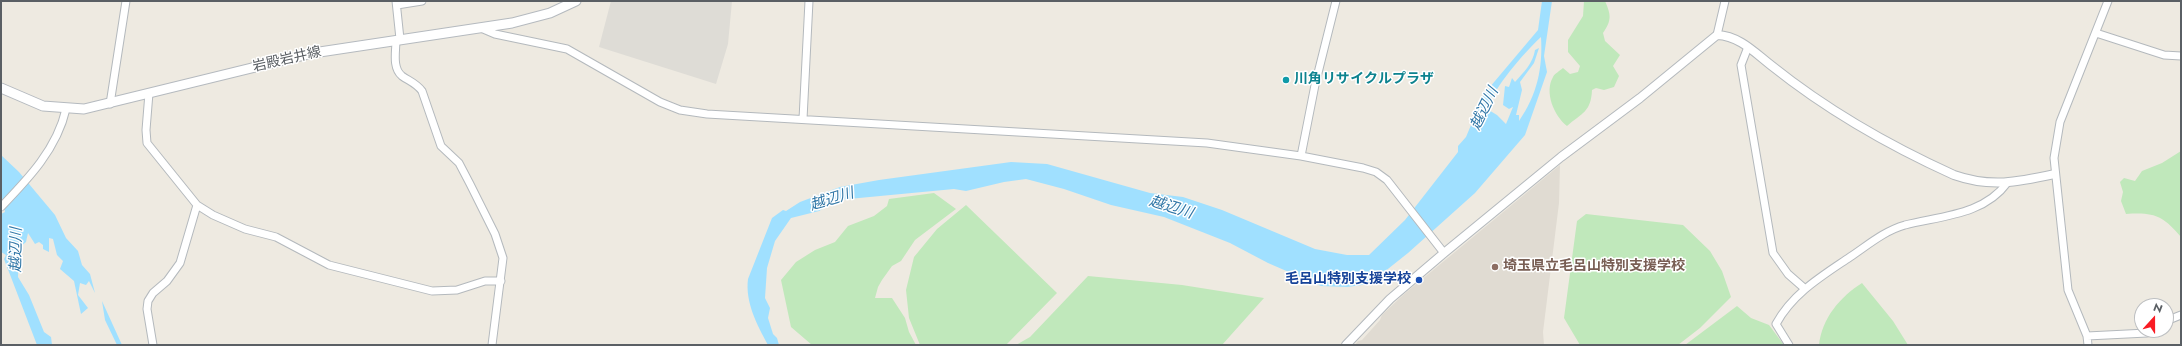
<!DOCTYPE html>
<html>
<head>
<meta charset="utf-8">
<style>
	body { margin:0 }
	#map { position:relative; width:2182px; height:346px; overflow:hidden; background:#eeeae1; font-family:Jost,sans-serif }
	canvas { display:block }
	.frame { position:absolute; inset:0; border:2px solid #5a5f64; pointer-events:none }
	.north { position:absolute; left:2134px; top:298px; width:40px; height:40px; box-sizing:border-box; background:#fff; border:1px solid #bdbfc1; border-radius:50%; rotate:21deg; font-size:11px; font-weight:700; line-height:16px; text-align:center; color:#5a5f64 }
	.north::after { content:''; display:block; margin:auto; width:14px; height:18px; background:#f91c24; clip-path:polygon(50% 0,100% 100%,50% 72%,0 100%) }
</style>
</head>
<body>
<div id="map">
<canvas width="2182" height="346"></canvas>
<div class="frame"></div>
<div class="north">N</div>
</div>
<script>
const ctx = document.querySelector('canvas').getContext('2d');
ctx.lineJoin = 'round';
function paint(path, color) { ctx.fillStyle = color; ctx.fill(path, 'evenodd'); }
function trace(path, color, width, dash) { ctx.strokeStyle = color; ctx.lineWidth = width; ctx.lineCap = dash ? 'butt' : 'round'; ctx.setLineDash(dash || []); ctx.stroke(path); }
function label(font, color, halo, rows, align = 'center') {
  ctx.font = font + ' Jost,"Noto Sans JP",sans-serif'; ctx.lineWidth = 3; ctx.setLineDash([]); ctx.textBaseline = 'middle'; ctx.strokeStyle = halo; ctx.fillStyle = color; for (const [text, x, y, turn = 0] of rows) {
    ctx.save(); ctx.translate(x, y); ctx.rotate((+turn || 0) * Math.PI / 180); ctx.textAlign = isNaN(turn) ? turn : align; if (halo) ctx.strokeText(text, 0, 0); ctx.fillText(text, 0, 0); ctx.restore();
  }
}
paint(new Path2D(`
	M 611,1 L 732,1 L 728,44 L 716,84 L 599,47 Z`), '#dedcd6');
paint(new Path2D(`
	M 1560,165 L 1559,203 L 1543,332 L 1544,345 L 1355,345 L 1358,341 L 1362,340 L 1380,320 L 1382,315 L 1403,295 Z`), '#e0dbd2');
paint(new Path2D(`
	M 1584,1 L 1605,1 C 1611,15 1612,20 1603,33 L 1605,41 L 1620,55 L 1613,66 L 1619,76 L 1614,87 L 1604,90 L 1596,88 L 1592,90 C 1591,112 1582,113 1567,126 C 1554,116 1544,92 1553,77 C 1555,73 1560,71 1563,68 L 1570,74 L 1578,72 L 1580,66 L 1568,52 L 1568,40 L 1583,16 Z
	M 2181,151 L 2181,237 C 2163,216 2155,212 2126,214 L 2121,201 L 2123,192 L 2120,182 L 2124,178 L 2135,181 L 2142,171 L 2162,163 Z
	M 934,193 L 956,209 L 915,240 L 901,261 L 892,266 L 882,280 L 878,287 L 875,298 L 892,298 L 905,318 L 909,332 L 916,345 L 812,345 L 791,327 L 781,280 L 796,262 L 815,250 L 835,242 L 848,226 L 874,216 L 887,206 L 889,199 Z
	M 966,205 L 1057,293 L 1006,345 L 920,345 L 909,318 L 906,290 L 914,257 L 937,229 Z
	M 1586,214 L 1683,225 L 1710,251 L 1722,271 L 1731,297 L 1700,328 L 1678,345 L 1580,345 L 1564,318 L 1577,221 Z
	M 1088,276 L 1182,285 L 1264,298 L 1222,345 L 1016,345 L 1030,337 Z
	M 1862,283 L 1893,321 L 1908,345 L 1819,345 C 1822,318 1840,297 1862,283 Z
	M 1737,306 L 1751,318 L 1769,325 L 1784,345 L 1685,345 Z`), '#c0e8bb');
paint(new Path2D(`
	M 1542,1 L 1552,1 L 1544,56 L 1547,72 L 1525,135 L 1475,193 L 1408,253 L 1369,284 L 1347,287 L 1321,286 L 1268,263 L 1230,243 L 1164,217 L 1111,205 L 1064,189 L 1026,179 L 1004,182 L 966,191 L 954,189 L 838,200 L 819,211 L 791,218 L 775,241 L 767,268 L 765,298 L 770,308 L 768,318 L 773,334 L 777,338 L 779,345 L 768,345 C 757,325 745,302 748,279 L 772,218 L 783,210 L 786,211 L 800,202 L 840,187 L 879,180 L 1011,162 L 1047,164 L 1150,193 L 1183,197 L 1222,210 L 1315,249 L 1347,255 L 1369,255 L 1405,220 L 1458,152 L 1458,146 L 1466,137 L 1484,94 L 1538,30 ZM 1541,37 C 1543,68 1537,95 1519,121 L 1519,115 L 1516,115 L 1522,90 L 1520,82 L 1534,63 L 1539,48 L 1535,50 C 1533,63 1524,72 1515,82 L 1512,78 L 1509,87 L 1505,86 L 1503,105 L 1509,109 L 1513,107 L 1506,124 L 1497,115 L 1487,109 C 1495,86 1523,54 1541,37 Z
	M 1,155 L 19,172 L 55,215 L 66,238 L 78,251 L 82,265 L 90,274 L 95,293 L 89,281 L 86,285 L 80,283 L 78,295 L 88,308 L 81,314 L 74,281 L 60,269 L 63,261 L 57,255 L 53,239 L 49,238 L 49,252 L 43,249 L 43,245 L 39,242 L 35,244 L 28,233 L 26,242 L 19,248 L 18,277 L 29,295 L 44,332 L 51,337 L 52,345 L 37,345 L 4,259 L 6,255 L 1,252 L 1,214 L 5,212 L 1,193 Z
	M 102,301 L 122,345 L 117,345 L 105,320 Z`), '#a0e0ff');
const minor = new Path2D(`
	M 396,1 L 400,39
	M 397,5 L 422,1
	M 481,28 L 495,34 L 567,49 L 660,102 L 680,110 L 707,114 L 1207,143 L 1301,156 L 1363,168 L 1376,172 L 1387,180 L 1444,253
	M 2096,33 L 2164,55 L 2181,56
	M 1717,35 L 1725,1
	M 396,40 C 396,51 392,68 402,76 C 409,81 416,83 422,91 L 441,146 L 459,163 L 470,184 L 495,234 L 503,258 L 492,345
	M 1748,47 L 1741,65 L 1773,253 L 1788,274 L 1804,288
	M 149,93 L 146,130 L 147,143 L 197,205 L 213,215 L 245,229 L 276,237 L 329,265 L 432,291 L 457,290 L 485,281 L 501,281
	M 110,104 L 126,1
	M 803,119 L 809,1
	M 1301,156 L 1315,85 L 1336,1
	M 1,207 C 28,179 57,149 66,109
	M 2166,321 L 2181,315
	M 2087,336 L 2147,333 L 2151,330
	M 153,345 L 147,309 L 148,301 L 153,293 L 167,281 L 180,263 L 197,205
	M 1789,345 L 1776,324 C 1793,293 1822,276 1850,257 C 1868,245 1884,231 1905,225 C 1940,216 1984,215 2007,183
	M 2088,345 L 2087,336 L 2068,290 L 2054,158 L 2060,122 L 2108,1`);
const tertiary = new Path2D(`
	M 1346,345 L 1390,299 L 1444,253 L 1561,157 L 1640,98 L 1717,35 C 1740,36 1755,53 1772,66 C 1827,110 1890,146 1954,175 C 1991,188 2018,182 2055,174`);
const secondary = new Path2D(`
	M 1,88 L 43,106 L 84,109 L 313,53 L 512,23 L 550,13 L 576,1`);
trace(minor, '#b4b9bd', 9);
trace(tertiary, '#b4b9bd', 10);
trace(secondary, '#b5babf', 11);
trace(minor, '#fff', 7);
trace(tertiary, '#fff', 8);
trace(secondary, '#fff', 9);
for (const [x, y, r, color] of [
	[1286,80,4,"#0f9aa8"],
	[1495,267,4,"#8d6e63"],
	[1419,280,4,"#1a4fb4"]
]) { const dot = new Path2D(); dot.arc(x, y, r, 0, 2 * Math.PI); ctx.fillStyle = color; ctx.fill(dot); trace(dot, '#fff', 1.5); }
label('14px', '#5a5f64', '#fff', [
	["岩殿岩井線",287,60,-13]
]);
label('bold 14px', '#0d838f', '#fff', [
	["川角リサイクルプラザ",1294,80]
], 'left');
label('bold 14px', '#785e54', '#fff', [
	["埼玉県立毛呂山特別支援学校",1503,267]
], 'left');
label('bold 14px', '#164399', '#fff', [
	["毛呂山特別支援学校",1411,280]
], 'right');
label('italic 15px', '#3077a7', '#fff', [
	["越辺川",1485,109,-64],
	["越辺川",832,200,-17],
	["越辺川",1171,208,17],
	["越辺川",17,250,-89]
]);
</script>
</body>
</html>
